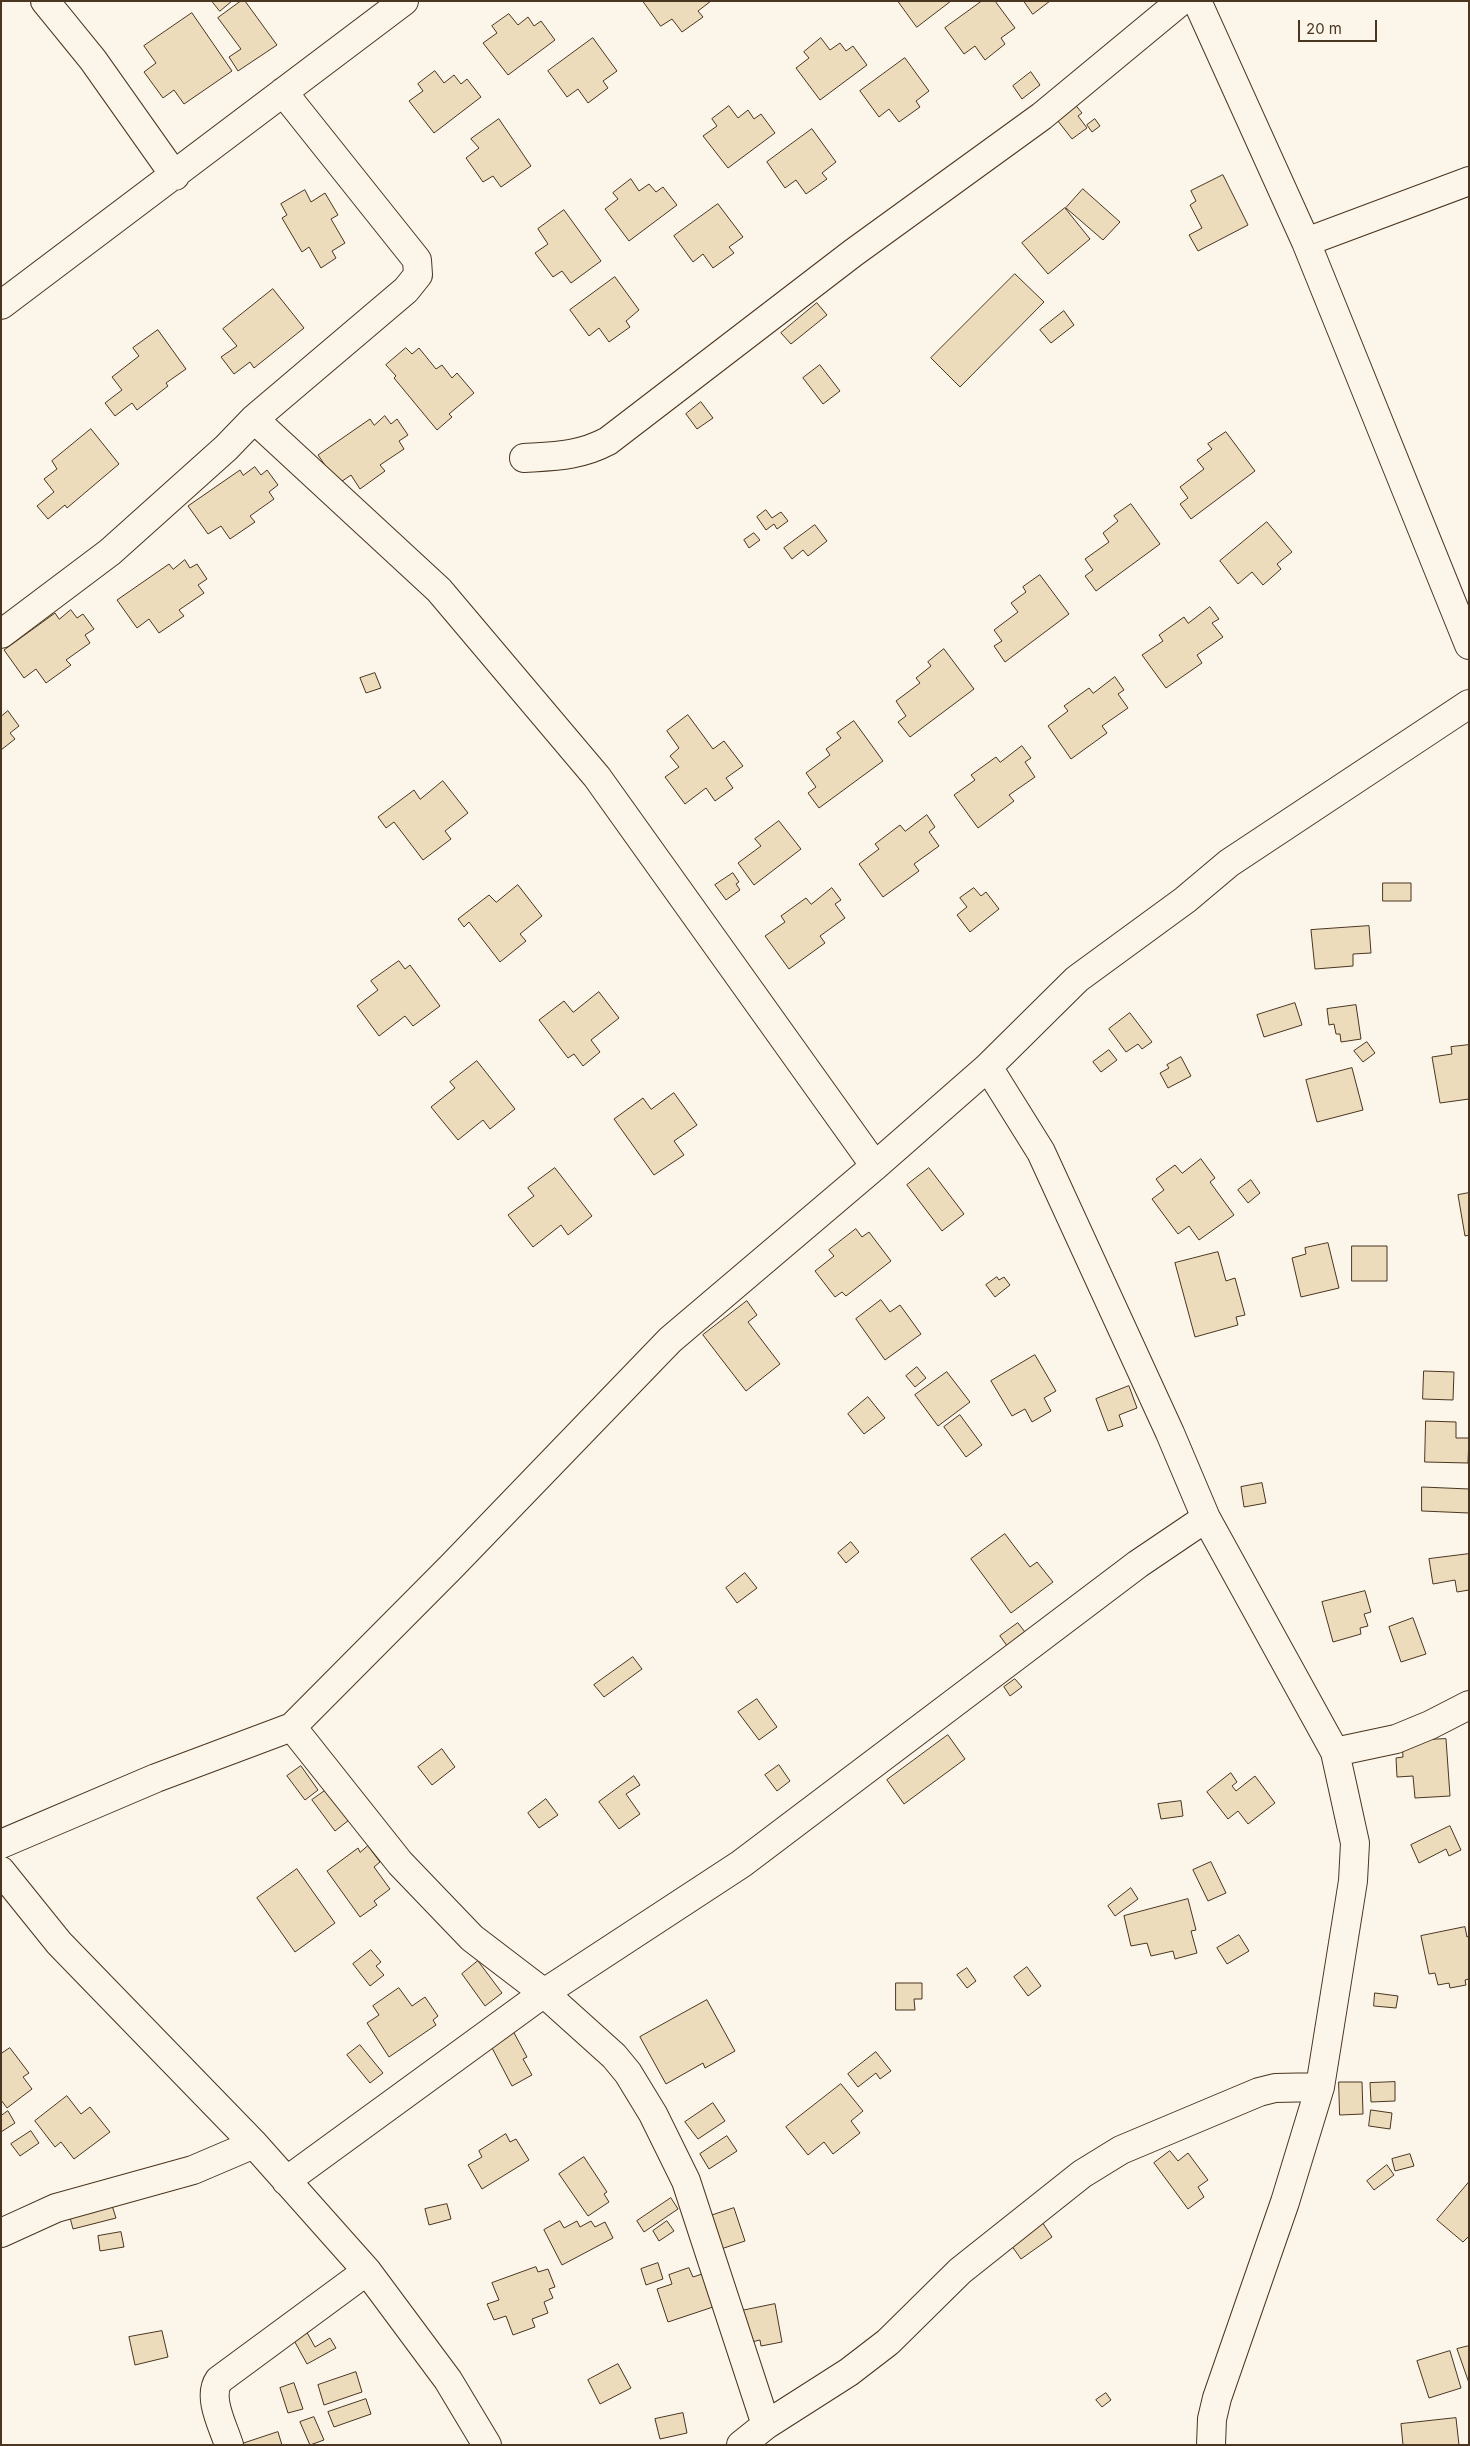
<!DOCTYPE html>
<html>
<head>
<meta charset="utf-8">
<style>
	body { margin:0 }
	#map { position:relative; width:1470px; height:2446px; overflow:hidden; background:#fbf6e9; font-family:Inter,sans-serif }
	canvas { display:block }
	.frame { position:absolute; inset:0; border:2px solid #4a3520; pointer-events:none }
	.scale { position:absolute; left:1298px; top:20px; width:79px; height:22px; box-sizing:border-box; border:2px solid #4a3520; border-top:0; padding-left:6px; font-size:15px; line-height:18px; white-space:nowrap; color:#4a3520; -webkit-text-stroke:4px #fbf6e9; paint-order:stroke }
</style>
</head>
<body>
<div id="map">
<canvas width="1470" height="2446"></canvas>
<div class="frame"></div>
<div class="scale">20 m</div>
</div>
<script>
const ctx = document.querySelector('canvas').getContext('2d');
ctx.lineJoin = 'round';
function paint(path, color) { ctx.fillStyle = color; ctx.fill(path, 'evenodd'); }
function trace(path, color, width, dash) { ctx.strokeStyle = color; ctx.lineWidth = width; ctx.lineCap = dash ? 'butt' : 'round'; ctx.setLineDash(dash || []); ctx.stroke(path); }
const building = new Path2D(`
	M 212,1 L 232,1 L 220,11 Z
	M 241,1 L 245,1 L 277,45 L 238,71 L 229,57 L 241,49 L 218,18 Z
	M 643,1 L 711,1 L 698,11 L 703,17 L 682,32 L 672,19 L 661,26 Z
	M 898,1 L 951,1 L 917,27 Z
	M 982,1 L 995,1 L 1015,28 L 1001,38 L 1005,44 L 985,60 L 975,46 L 964,54 L 945,28 Z
	M 1024,1 L 1050,1 L 1033,14 Z
	M 192,13 L 232,71 L 184,104 L 174,90 L 163,98 L 144,72 L 156,63 L 144,46 Z
	M 509,14 L 518,25 L 528,17 L 534,26 L 541,21 L 555,40 L 508,75 L 483,43 L 497,33 L 492,26 Z
	M 593,38 L 617,71 L 603,81 L 608,88 L 588,103 L 578,89 L 567,97 L 548,71 Z
	M 821,38 L 830,50 L 840,43 L 846,51 L 853,46 L 867,65 L 820,100 L 796,68 L 809,58 L 804,52 Z
	M 905,58 L 929,91 L 916,101 L 920,107 L 899,122 L 889,109 L 879,117 L 860,91 Z
	M 435,71 L 444,83 L 454,75 L 461,84 L 467,79 L 481,97 L 434,133 L 409,101 L 423,91 L 418,84 Z
	M 1031,72 L 1040,85 L 1022,99 L 1013,86 Z
	M 1073,102 L 1082,113 L 1078,116 L 1087,128 L 1072,139 L 1054,116 Z
	M 729,106 L 738,118 L 748,110 L 754,119 L 761,114 L 775,133 L 728,168 L 703,136 L 717,126 L 712,119 Z
	M 499,119 L 531,166 L 501,187 L 493,176 L 483,182 L 466,158 L 479,148 L 471,139 Z
	M 1095,119 L 1100,126 L 1092,132 L 1087,125 Z
	M 812,129 L 836,162 L 822,173 L 827,179 L 806,194 L 796,180 L 785,188 L 767,162 Z
	M 1223,175 L 1248,225 L 1198,251 L 1189,235 L 1202,228 L 1190,205 L 1196,201 L 1191,191 Z
	M 631,179 L 639,191 L 649,184 L 656,192 L 663,187 L 677,205 L 629,241 L 605,209 L 618,199 L 613,193 Z
	M 1083,189 L 1120,222 L 1103,240 L 1066,208 Z
	M 305,190 L 311,202 L 325,193 L 338,215 L 331,219 L 345,243 L 332,251 L 336,258 L 321,268 L 309,247 L 302,252 L 282,218 L 287,215 L 281,204 Z
	M 718,204 L 743,237 L 729,247 L 734,253 L 713,268 L 703,254 L 693,262 L 674,236 Z
	M 1065,208 L 1090,239 L 1048,274 L 1022,243 Z
	M 564,210 L 601,261 L 571,283 L 562,271 L 553,277 L 535,253 L 548,244 L 538,229 Z
	M 1015,274 L 1044,302 L 960,387 L 931,358 Z
	M 615,277 L 639,310 L 626,321 L 630,327 L 609,342 L 599,328 L 589,336 L 570,310 Z
	M 273,289 L 304,328 L 254,368 L 250,362 L 234,374 L 221,357 L 237,346 L 223,329 Z
	M 817,303 L 827,315 L 791,344 L 781,333 Z
	M 1064,311 L 1074,325 L 1051,343 L 1040,330 Z
	M 158,330 L 186,369 L 166,383 L 168,386 L 137,410 L 132,403 L 115,416 L 105,403 L 122,390 L 112,377 L 139,356 L 133,348 Z
	M 406,348 L 412,354 L 419,348 L 436,369 L 442,365 L 452,378 L 457,373 L 474,393 L 449,414 L 452,417 L 437,430 L 394,378 L 396,376 L 386,365 Z
	M 820,365 L 840,391 L 823,404 L 803,378 Z
	M 701,402 L 713,418 L 697,429 L 686,414 Z
	M 385,416 L 391,424 L 397,419 L 408,435 L 399,441 L 404,449 L 380,465 L 385,471 L 360,489 L 351,475 L 338,484 L 318,455 L 370,419 L 374,425 Z
	M 91,429 L 119,464 L 67,508 L 65,505 L 48,519 L 37,506 L 54,492 L 44,479 L 57,469 L 52,461 Z
	M 1226,432 L 1255,471 L 1191,519 L 1180,504 L 1188,498 L 1180,487 L 1204,469 L 1197,460 L 1212,449 L 1208,444 Z
	M 255,467 L 261,475 L 267,470 L 278,485 L 269,492 L 274,499 L 250,516 L 255,522 L 230,539 L 221,526 L 208,534 L 188,506 L 240,470 L 243,475 Z
	M 1131,504 L 1160,544 L 1096,591 L 1085,576 L 1093,570 L 1085,559 L 1109,542 L 1103,533 L 1118,521 L 1114,516 Z
	M 766,510 L 772,518 L 781,512 L 788,521 L 777,529 L 774,524 L 766,530 L 757,517 Z
	M 1267,522 L 1292,552 L 1277,564 L 1281,569 L 1263,585 L 1252,572 L 1238,584 L 1220,561 Z
	M 815,525 L 827,541 L 808,556 L 803,550 L 792,559 L 784,548 Z
	M 754,533 L 760,540 L 749,548 L 744,540 Z
	M 185,560 L 190,568 L 197,564 L 207,579 L 198,585 L 204,593 L 179,610 L 184,616 L 159,633 L 149,619 L 137,628 L 117,600 L 169,564 L 173,569 Z
	M 1040,575 L 1069,614 L 1005,662 L 994,646 L 1002,641 L 994,630 L 1018,612 L 1011,603 L 1026,592 L 1023,587 Z
	M 1210,607 L 1219,619 L 1212,623 L 1223,637 L 1197,655 L 1202,663 L 1166,688 L 1142,655 L 1163,641 L 1159,635 L 1184,617 L 1188,623 Z
	M 71,610 L 77,618 L 83,614 L 94,629 L 85,635 L 90,643 L 66,660 L 71,665 L 46,683 L 36,669 L 24,678 L 4,650 L 55,613 L 59,619 Z
	M 944,649 L 974,689 L 910,737 L 898,722 L 906,716 L 896,701 L 920,683 L 916,678 L 931,666 L 928,662 Z
	M 375,673 L 381,688 L 366,693 L 360,678 Z
	M 1115,677 L 1124,690 L 1118,694 L 1128,708 L 1102,726 L 1107,733 L 1071,759 L 1048,726 L 1068,711 L 1064,706 L 1089,688 L 1093,693 Z
	M 8,711 L 19,726 L 10,733 L 15,739 L 1,750 L 1,714 L 2,715 Z
	M 688,715 L 713,749 L 724,741 L 743,766 L 726,778 L 733,788 L 715,801 L 706,788 L 685,804 L 665,777 L 679,767 L 670,756 L 679,748 L 667,731 Z
	M 854,721 L 883,761 L 819,808 L 808,793 L 816,787 L 806,773 L 830,755 L 826,749 L 841,738 L 837,733 Z
	M 1022,746 L 1031,758 L 1025,762 L 1035,777 L 1009,795 L 1014,801 L 978,828 L 954,795 L 975,780 L 971,775 L 996,757 L 1000,762 Z
	M 443,781 L 468,813 L 445,831 L 451,839 L 423,860 L 394,822 L 386,828 L 378,817 L 414,790 L 420,799 Z
	M 927,815 L 935,827 L 929,832 L 939,846 L 914,864 L 919,871 L 883,897 L 859,864 L 879,849 L 875,844 L 900,825 L 905,831 Z
	M 779,821 L 801,849 L 754,885 L 738,863 L 761,846 L 755,839 Z
	M 733,873 L 739,882 L 736,884 L 740,890 L 726,900 L 715,885 Z
	M 1383,883 L 1411,883 L 1411,901 L 1383,901 Z
	M 518,885 L 542,916 L 520,934 L 526,941 L 500,962 L 469,922 L 464,927 L 458,919 L 489,895 L 496,902 Z
	M 832,888 L 841,900 L 835,904 L 845,918 L 820,936 L 825,943 L 789,969 L 765,936 L 785,922 L 781,916 L 806,898 L 811,904 Z
	M 974,888 L 981,896 L 986,892 L 999,909 L 970,932 L 957,915 L 967,907 L 960,898 Z
	M 1369,926 L 1371,953 L 1353,954 L 1353,966 L 1315,969 L 1311,930 Z
	M 399,961 L 405,969 L 410,965 L 440,1006 L 413,1026 L 405,1016 L 379,1036 L 357,1006 L 378,990 L 371,981 Z
	M 599,992 L 619,1018 L 591,1040 L 600,1052 L 583,1066 L 574,1054 L 568,1058 L 539,1020 L 564,1001 L 573,1012 Z
	M 1295,1003 L 1302,1025 L 1264,1037 L 1257,1015 Z
	M 1356,1005 L 1361,1039 L 1341,1042 L 1340,1034 L 1336,1034 L 1334,1024 L 1329,1025 L 1327,1009 Z
	M 1130,1013 L 1152,1042 L 1142,1049 L 1138,1044 L 1126,1052 L 1109,1029 Z
	M 1367,1042 L 1375,1053 L 1363,1062 L 1354,1051 Z
	M 1469,1045 L 1469,1099 L 1440,1103 L 1432,1057 L 1452,1054 L 1451,1047 Z
	M 1109,1050 L 1117,1060 L 1101,1072 L 1093,1062 Z
	M 1181,1057 L 1191,1076 L 1168,1088 L 1160,1073 L 1169,1068 L 1167,1065 Z
	M 477,1061 L 515,1109 L 490,1129 L 483,1120 L 458,1140 L 431,1107 L 455,1088 L 450,1082 Z
	M 1352,1068 L 1363,1110 L 1317,1122 L 1306,1080 Z
	M 674,1093 L 697,1125 L 674,1141 L 684,1155 L 654,1175 L 614,1119 L 643,1098 L 651,1109 Z
	M 1201,1159 L 1215,1178 L 1210,1182 L 1234,1215 L 1199,1240 L 1189,1226 L 1178,1234 L 1152,1199 L 1164,1190 L 1156,1179 L 1175,1165 L 1182,1173 Z
	M 555,1168 L 592,1216 L 568,1235 L 561,1225 L 533,1247 L 508,1215 L 534,1196 L 528,1188 Z
	M 929,1168 L 964,1214 L 942,1231 L 907,1185 Z
	M 1251,1180 L 1260,1193 L 1248,1203 L 1238,1190 Z
	M 1469,1193 L 1469,1235 L 1465,1236 L 1458,1195 Z
	M 856,1229 L 862,1237 L 869,1232 L 891,1261 L 846,1296 L 842,1292 L 835,1297 L 815,1271 L 834,1256 L 829,1250 Z
	M 1328,1243 L 1339,1288 L 1301,1297 L 1292,1258 L 1306,1254 L 1305,1248 Z
	M 1352,1246 L 1387,1246 L 1387,1281 L 1352,1281 Z
	M 1218,1252 L 1226,1281 L 1235,1278 L 1245,1315 L 1236,1317 L 1238,1325 L 1195,1337 L 1175,1263 Z
	M 997,1277 L 999,1280 L 1004,1277 L 1010,1285 L 995,1297 L 986,1285 Z
	M 881,1300 L 890,1312 L 900,1305 L 921,1334 L 885,1360 L 856,1319 Z
	M 747,1301 L 757,1315 L 748,1322 L 780,1364 L 746,1391 L 703,1335 Z
	M 1035,1355 L 1056,1391 L 1044,1398 L 1051,1411 L 1032,1422 L 1025,1409 L 1012,1416 L 991,1381 Z
	M 917,1367 L 926,1378 L 915,1387 L 906,1376 Z
	M 1424,1371 L 1454,1372 L 1453,1400 L 1423,1399 Z
	M 947,1372 L 970,1402 L 938,1426 L 915,1395 Z
	M 1129,1386 L 1137,1408 L 1119,1415 L 1123,1426 L 1108,1431 L 1096,1399 Z
	M 868,1397 L 885,1418 L 864,1434 L 848,1414 Z
	M 960,1415 L 982,1445 L 966,1457 L 944,1427 Z
	M 1426,1421 L 1456,1422 L 1456,1438 L 1469,1438 L 1468,1463 L 1425,1462 Z
	M 1262,1483 L 1266,1503 L 1244,1507 L 1241,1487 Z
	M 1422,1487 L 1469,1489 L 1469,1513 L 1422,1511 Z
	M 1005,1534 L 1030,1567 L 1037,1562 L 1053,1582 L 1011,1613 L 971,1559 Z
	M 851,1542 L 859,1552 L 846,1563 L 838,1553 Z
	M 1469,1554 L 1469,1590 L 1457,1592 L 1455,1580 L 1433,1584 L 1429,1559 Z
	M 745,1573 L 757,1588 L 737,1603 L 726,1588 Z
	M 1365,1591 L 1371,1612 L 1364,1614 L 1368,1626 L 1360,1628 L 1361,1634 L 1333,1642 L 1322,1602 Z
	M 1413,1618 L 1426,1654 L 1401,1662 L 1389,1627 Z
	M 1018,1623 L 1028,1636 L 1010,1650 L 1000,1636 Z
	M 633,1657 L 642,1669 L 604,1697 L 594,1685 Z
	M 1015,1679 L 1022,1687 L 1010,1696 L 1004,1687 Z
	M 757,1699 L 777,1727 L 759,1740 L 738,1712 Z
	M 948,1735 L 965,1759 L 904,1804 L 887,1780 Z
	M 1446,1739 L 1450,1796 L 1415,1798 L 1413,1776 L 1397,1777 L 1396,1758 L 1403,1757 L 1402,1741 Z
	M 442,1749 L 455,1767 L 432,1785 L 418,1767 Z
	M 779,1765 L 790,1781 L 777,1791 L 765,1775 Z
	M 301,1766 L 318,1790 L 305,1800 L 287,1776 Z
	M 1231,1773 L 1237,1782 L 1232,1786 L 1236,1791 L 1255,1776 L 1275,1803 L 1248,1824 L 1238,1811 L 1228,1819 L 1207,1792 Z
	M 634,1776 L 640,1785 L 626,1794 L 640,1814 L 619,1829 L 599,1802 Z
	M 326,1790 L 349,1820 L 335,1831 L 312,1800 Z
	M 546,1799 L 558,1815 L 539,1828 L 528,1813 Z
	M 1181,1801 L 1183,1816 L 1161,1819 L 1158,1804 Z
	M 1450,1826 L 1461,1850 L 1449,1856 L 1446,1849 L 1419,1863 L 1411,1845 Z
	M 368,1846 L 380,1862 L 374,1867 L 390,1889 L 374,1901 L 377,1905 L 360,1917 L 327,1871 L 358,1848 L 360,1852 Z
	M 1211,1862 L 1226,1893 L 1208,1901 L 1193,1870 Z
	M 297,1869 L 335,1923 L 295,1952 L 257,1898 Z
	M 1131,1888 L 1138,1899 L 1115,1916 L 1108,1906 Z
	M 1188,1899 L 1196,1930 L 1191,1931 L 1197,1953 L 1175,1959 L 1173,1951 L 1151,1956 L 1147,1943 L 1131,1946 L 1124,1916 Z
	M 1465,1927 L 1467,1937 L 1469,1936 L 1469,1979 L 1465,1980 L 1466,1985 L 1450,1988 L 1449,1983 L 1438,1985 L 1435,1973 L 1429,1974 L 1421,1936 Z
	M 1239,1935 L 1249,1951 L 1227,1964 L 1217,1948 Z
	M 371,1950 L 381,1962 L 376,1966 L 384,1975 L 370,1986 L 353,1964 Z
	M 478,1961 L 502,1993 L 485,2006 L 462,1974 Z
	M 1027,1967 L 1041,1986 L 1028,1996 L 1014,1977 Z
	M 967,1968 L 976,1981 L 967,1988 L 957,1975 Z
	M 896,1983 L 922,1983 L 922,1999 L 914,1999 L 915,2010 L 896,2010 Z
	M 399,1988 L 412,2006 L 425,1997 L 438,2016 L 433,2020 L 436,2025 L 389,2057 L 367,2023 L 379,2015 L 373,2006 Z
	M 1375,1993 L 1398,1996 L 1396,2008 L 1374,2006 Z
	M 707,2000 L 735,2051 L 705,2068 L 703,2063 L 666,2084 L 640,2037 Z
	M 513,2031 L 527,2057 L 523,2059 L 532,2075 L 512,2086 L 490,2044 Z
	M 360,2045 L 383,2073 L 370,2083 L 347,2055 Z
	M 10,2048 L 29,2073 L 23,2077 L 32,2089 L 7,2108 L 1,2100 L 1,2054 Z
	M 876,2052 L 891,2071 L 880,2079 L 876,2073 L 858,2087 L 848,2074 Z
	M 1339,2082 L 1362,2082 L 1363,2114 L 1340,2115 Z
	M 1395,2082 L 1395,2101 L 1371,2102 L 1370,2083 Z
	M 841,2084 L 863,2111 L 851,2121 L 860,2133 L 833,2154 L 824,2142 L 808,2155 L 786,2127 Z
	M 67,2096 L 81,2114 L 90,2107 L 110,2132 L 74,2159 L 61,2142 L 55,2147 L 35,2121 Z
	M 713,2103 L 725,2121 L 698,2139 L 685,2122 Z
	M 1371,2110 L 1392,2113 L 1390,2129 L 1369,2126 Z
	M 8,2111 L 15,2123 L 1,2132 L 1,2116 Z
	M 31,2131 L 39,2143 L 20,2156 L 11,2144 Z
	M 506,2134 L 510,2142 L 516,2139 L 529,2160 L 482,2189 L 468,2165 L 482,2157 L 479,2151 Z
	M 727,2136 L 737,2151 L 709,2169 L 700,2154 Z
	M 1170,2151 L 1178,2161 L 1188,2153 L 1208,2180 L 1198,2187 L 1204,2197 L 1188,2209 L 1154,2163 Z
	M 1410,2154 L 1414,2166 L 1395,2171 L 1392,2159 Z
	M 584,2157 L 607,2192 L 604,2194 L 609,2202 L 588,2216 L 559,2174 Z
	M 1387,2165 L 1394,2175 L 1374,2190 L 1367,2181 Z
	M 1469,2182 L 1469,2236 L 1463,2242 L 1437,2220 Z
	M 671,2198 L 678,2209 L 644,2232 L 637,2221 Z
	M 110,2199 L 116,2218 L 73,2229 L 68,2210 Z
	M 447,2204 L 451,2219 L 429,2225 L 425,2209 Z
	M 734,2208 L 745,2241 L 721,2249 L 710,2216 Z
	M 1040,2219 L 1052,2237 L 1021,2259 L 1009,2242 Z
	M 560,2221 L 564,2228 L 577,2221 L 580,2227 L 591,2221 L 595,2227 L 605,2222 L 613,2238 L 562,2265 L 544,2230 Z
	M 667,2221 L 674,2231 L 659,2241 L 653,2231 Z
	M 121,2232 L 124,2247 L 100,2251 L 98,2236 Z
	M 658,2263 L 663,2279 L 646,2285 L 641,2269 Z
	M 536,2267 L 538,2272 L 548,2269 L 555,2287 L 549,2289 L 553,2298 L 544,2302 L 548,2313 L 532,2319 L 535,2327 L 513,2335 L 506,2316 L 494,2320 L 487,2304 L 499,2300 L 492,2283 Z
	M 689,2268 L 693,2277 L 702,2274 L 713,2307 L 668,2322 L 657,2289 L 672,2284 L 669,2275 Z
	M 775,2304 L 782,2342 L 761,2346 L 760,2340 L 743,2344 L 736,2312 Z
	M 304,2327 L 315,2347 L 330,2338 L 336,2348 L 307,2364 L 291,2335 Z
	M 162,2331 L 168,2357 L 135,2365 L 129,2337 Z
	M 1469,2346 L 1469,2383 L 1457,2349 Z
	M 1450,2351 L 1461,2388 L 1429,2398 L 1417,2361 Z
	M 618,2364 L 631,2388 L 600,2404 L 588,2380 Z
	M 356,2372 L 362,2392 L 324,2405 L 318,2385 Z
	M 294,2383 L 303,2409 L 288,2413 L 280,2388 Z
	M 1106,2393 L 1111,2400 L 1102,2407 L 1096,2400 Z
	M 366,2399 L 371,2414 L 334,2427 L 328,2412 Z
	M 683,2413 L 687,2433 L 660,2439 L 655,2419 Z
	M 314,2417 L 324,2440 L 310,2445 L 300,2422 Z
	M 1456,2418 L 1459,2445 L 1403,2445 L 1401,2424 Z
	M 278,2432 L 282,2445 L 238,2445 Z`);
paint(building, '#ecdcbc');
trace(building, '#4a3520', 1);
const minor = new Path2D(`
	M 45,1 L 93,60 L 175,176
	M 1197,1 L 1306,242 L 1469,645
	M 1306,242 L 1469,181
	M 1,305 L 404,1
	M 254,419 L 439,590 L 597,777 L 875,1166
	M 524,458 C 555,456 580,456 608,441 L 853,253 L 1042,116 L 1181,1
	M 1,634 L 110,552 L 226,448 L 254,419 L 406,290 L 418,275 L 417,260 L 283,92
	M 988,1067 L 1041,1152 L 1170,1433 L 1206,1518 L 1335,1752 L 1355,1843 L 1353,1881 L 1320,2087 L 1285,2202 L 1217,2398 L 1212,2419 L 1211,2445
	M 292,1727 L 400,1863 L 472,1938 L 544,1993 L 614,2056 L 628,2073 L 653,2114 L 686,2181 L 766,2425
	M 1335,1752 L 1396,1739 L 1430,1725 L 1469,1705
	M 1,1844 L 156,1778 L 292,1727 L 451,1567 L 670,1340 L 875,1166 L 988,1067 L 1077,979 L 1185,900 L 1229,863 L 1469,704
	M 1,1871 L 59,1943 L 254,2144 L 367,2271 L 448,2380 L 487,2445
	M 286,2181 L 544,1993 L 741,1864 L 1138,1564 L 1206,1518
	M 1,2233 L 56,2208 L 193,2170 L 254,2144
	M 229,2445 C 223,2426 207,2397 219,2380 L 367,2271
	M 741,2445 L 766,2425 L 849,2372 L 888,2342 L 960,2271 L 1082,2174 L 1121,2150 L 1259,2092 L 1275,2088 L 1320,2087`);
trace(minor, '#4a3520', 30);
trace(minor, '#fbf6e9', 28);
</script>
</body>
</html>
